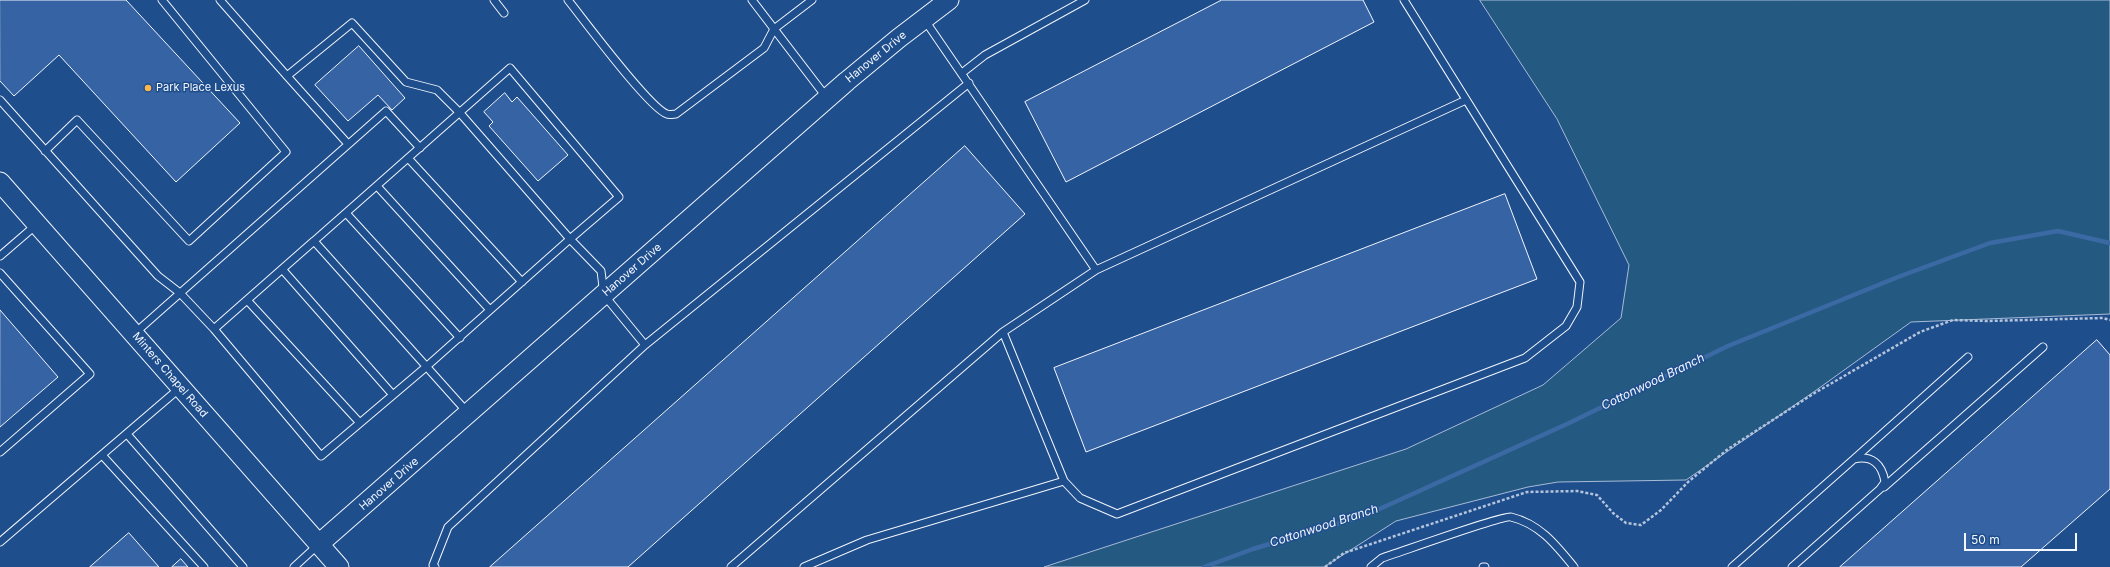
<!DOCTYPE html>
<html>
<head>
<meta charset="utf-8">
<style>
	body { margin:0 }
	#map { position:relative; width:2110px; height:567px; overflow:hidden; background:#1f4e8c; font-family:Inter,sans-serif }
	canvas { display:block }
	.scale { position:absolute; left:1964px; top:533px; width:113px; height:18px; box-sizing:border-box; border:2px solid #f2f6ff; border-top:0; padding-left:5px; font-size:12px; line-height:14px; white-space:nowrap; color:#f2f6ff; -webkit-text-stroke:3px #1f4e8c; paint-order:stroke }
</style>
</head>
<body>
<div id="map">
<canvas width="2110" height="567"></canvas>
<div class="scale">50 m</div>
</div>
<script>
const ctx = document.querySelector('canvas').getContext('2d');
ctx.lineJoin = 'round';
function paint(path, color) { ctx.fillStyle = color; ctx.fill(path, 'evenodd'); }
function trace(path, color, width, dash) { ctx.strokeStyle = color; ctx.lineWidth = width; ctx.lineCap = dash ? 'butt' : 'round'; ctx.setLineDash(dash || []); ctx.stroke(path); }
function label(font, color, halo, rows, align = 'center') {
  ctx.font = font + ' Inter,sans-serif'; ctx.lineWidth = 3; ctx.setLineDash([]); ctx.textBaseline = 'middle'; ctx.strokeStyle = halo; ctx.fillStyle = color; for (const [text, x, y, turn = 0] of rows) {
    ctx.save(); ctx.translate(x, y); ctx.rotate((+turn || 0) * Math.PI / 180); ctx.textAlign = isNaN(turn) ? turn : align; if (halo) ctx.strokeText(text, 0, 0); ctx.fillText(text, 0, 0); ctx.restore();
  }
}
const green = new Path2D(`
	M 1480,0 L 2110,0 L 2110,314 L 1911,322 L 1815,391 L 1686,480 L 1558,482 L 1528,487 L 1396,521 L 1324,567 L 1044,567 L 1406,449 L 1543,385 L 1621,318 L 1629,265 L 1557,119 Z`);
paint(green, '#245a82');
trace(green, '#a8bbd7', 1);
trace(new Path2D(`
	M 1204,567 L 1253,549 L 1364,516 L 1567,424 L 1728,346 L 1898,277 L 1990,243 L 2058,231 L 2110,243`), '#3b69a3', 4.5);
const building = new Path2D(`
	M 0,0 L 126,0 L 240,123 L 176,182 L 59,55 L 14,96 L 0,81 Z
	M 1222,0 L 1363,0 L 1374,22 L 1066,182 L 1025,102 Z
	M 359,46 L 405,98 L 392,110 L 378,95 L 348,121 L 315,85 Z
	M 505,93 L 512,102 L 517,97 L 568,155 L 538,181 L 489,126 L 493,122 L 484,112 Z
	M 965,146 L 1025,214 L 628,567 L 490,567 Z
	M 1505,194 L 1537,279 L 1086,452 L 1054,368 Z
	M 0,310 L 58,377 L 0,427 Z
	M 2097,340 L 2110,355 L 2110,489 L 2021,567 L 1840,567 Z
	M 129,533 L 159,567 L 90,567 Z
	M 181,559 L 188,567 L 172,567 Z`);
paint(building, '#3563a3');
trace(building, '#f2f6ff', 1);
const lane = new Path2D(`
	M 220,0 L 287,76
	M 494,0 L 504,13
	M 568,0 C 584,20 649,108 667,114 C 669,115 674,114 676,114 L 764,48 L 774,29 L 812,0
	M 752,0 L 827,98
	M 924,19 L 1096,270 L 1003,332 L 1064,481
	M 962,73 L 985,55 L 1085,0
	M 0,100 L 158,276 L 180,293 L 214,329
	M 45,151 L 77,120 L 189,241 L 286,152 L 162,0
	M 408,158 L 522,282
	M 377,186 L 490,310
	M 346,213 L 460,338
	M 314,241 L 214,329 L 321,456 L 426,367 L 570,239 L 460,113 L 437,90 L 406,82 L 352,23 L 287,76 L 348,144
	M 0,256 L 36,225
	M 282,269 L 393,395
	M 1096,270 L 1466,100
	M 0,273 L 90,374 L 0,452
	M 247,300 L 360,423
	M 135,333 L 386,111 L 420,148
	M 645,345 L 969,83
	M 127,434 L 243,567
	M 102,455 L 204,567
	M 1854,459 L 1968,357
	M 1884,487 L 2043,347
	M 0,542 L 181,387
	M 294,567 L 319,544
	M 435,567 L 433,565 L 448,527 L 645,345 L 604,295 L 601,271 L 570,239 L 619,197 L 510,68 L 314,241 L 468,413
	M 731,567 L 1003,332
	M 804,567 L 867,540 L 1064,481 L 1080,498 L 1117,514 L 1525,358 L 1566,326 L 1577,307 L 1580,282 L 1404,0
	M 1371,567 L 1382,558 C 1398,553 1503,515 1511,517 C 1540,524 1556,545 1574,567
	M 1483,567 L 1485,567
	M 1732,567 L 1854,459 C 1872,455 1882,464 1885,482 L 1880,489 L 1792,567`);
const secondary = new Path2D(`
	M 0,182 L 339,567
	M 319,544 L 847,81 L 899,38 L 949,0`);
trace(lane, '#f2f6ff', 9);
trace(secondary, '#f2f6ff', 21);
trace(new Path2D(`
	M 1325,567 L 1344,553 L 1527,492 L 1577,491 L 1597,495 L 1613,513 L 1626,523 L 1641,525 L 1661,510 L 1688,482 L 1728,449 L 1813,394 L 1920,332 L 1953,320 L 1987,321 L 2103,318 L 2110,320`), '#b3c4dc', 2.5, [3, 2]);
trace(lane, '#1f4e8c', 7);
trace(secondary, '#1f4e8c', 19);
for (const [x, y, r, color] of [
	[148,88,4,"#ffb74d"]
]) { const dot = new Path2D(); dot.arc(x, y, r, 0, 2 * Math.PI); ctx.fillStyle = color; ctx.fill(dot); trace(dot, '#1f4e8c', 1.5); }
label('11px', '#f2f6ff', '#1f4e8c', [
	["Hanover Drive",876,57,-39],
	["Hanover Drive",632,270,-41],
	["Minters Chapel Road",170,375,49],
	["Hanover Drive",389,484,-41]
]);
label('11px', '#f2f6ff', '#1f4e8c', [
	["Park Place Lexus",156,88]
], 'left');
label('italic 12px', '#f2f6ff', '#1f4e8c', [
	["Cottonwood Branch",1653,382,-26],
	["Cottonwood Branch",1324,526,-18]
]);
</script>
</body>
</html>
